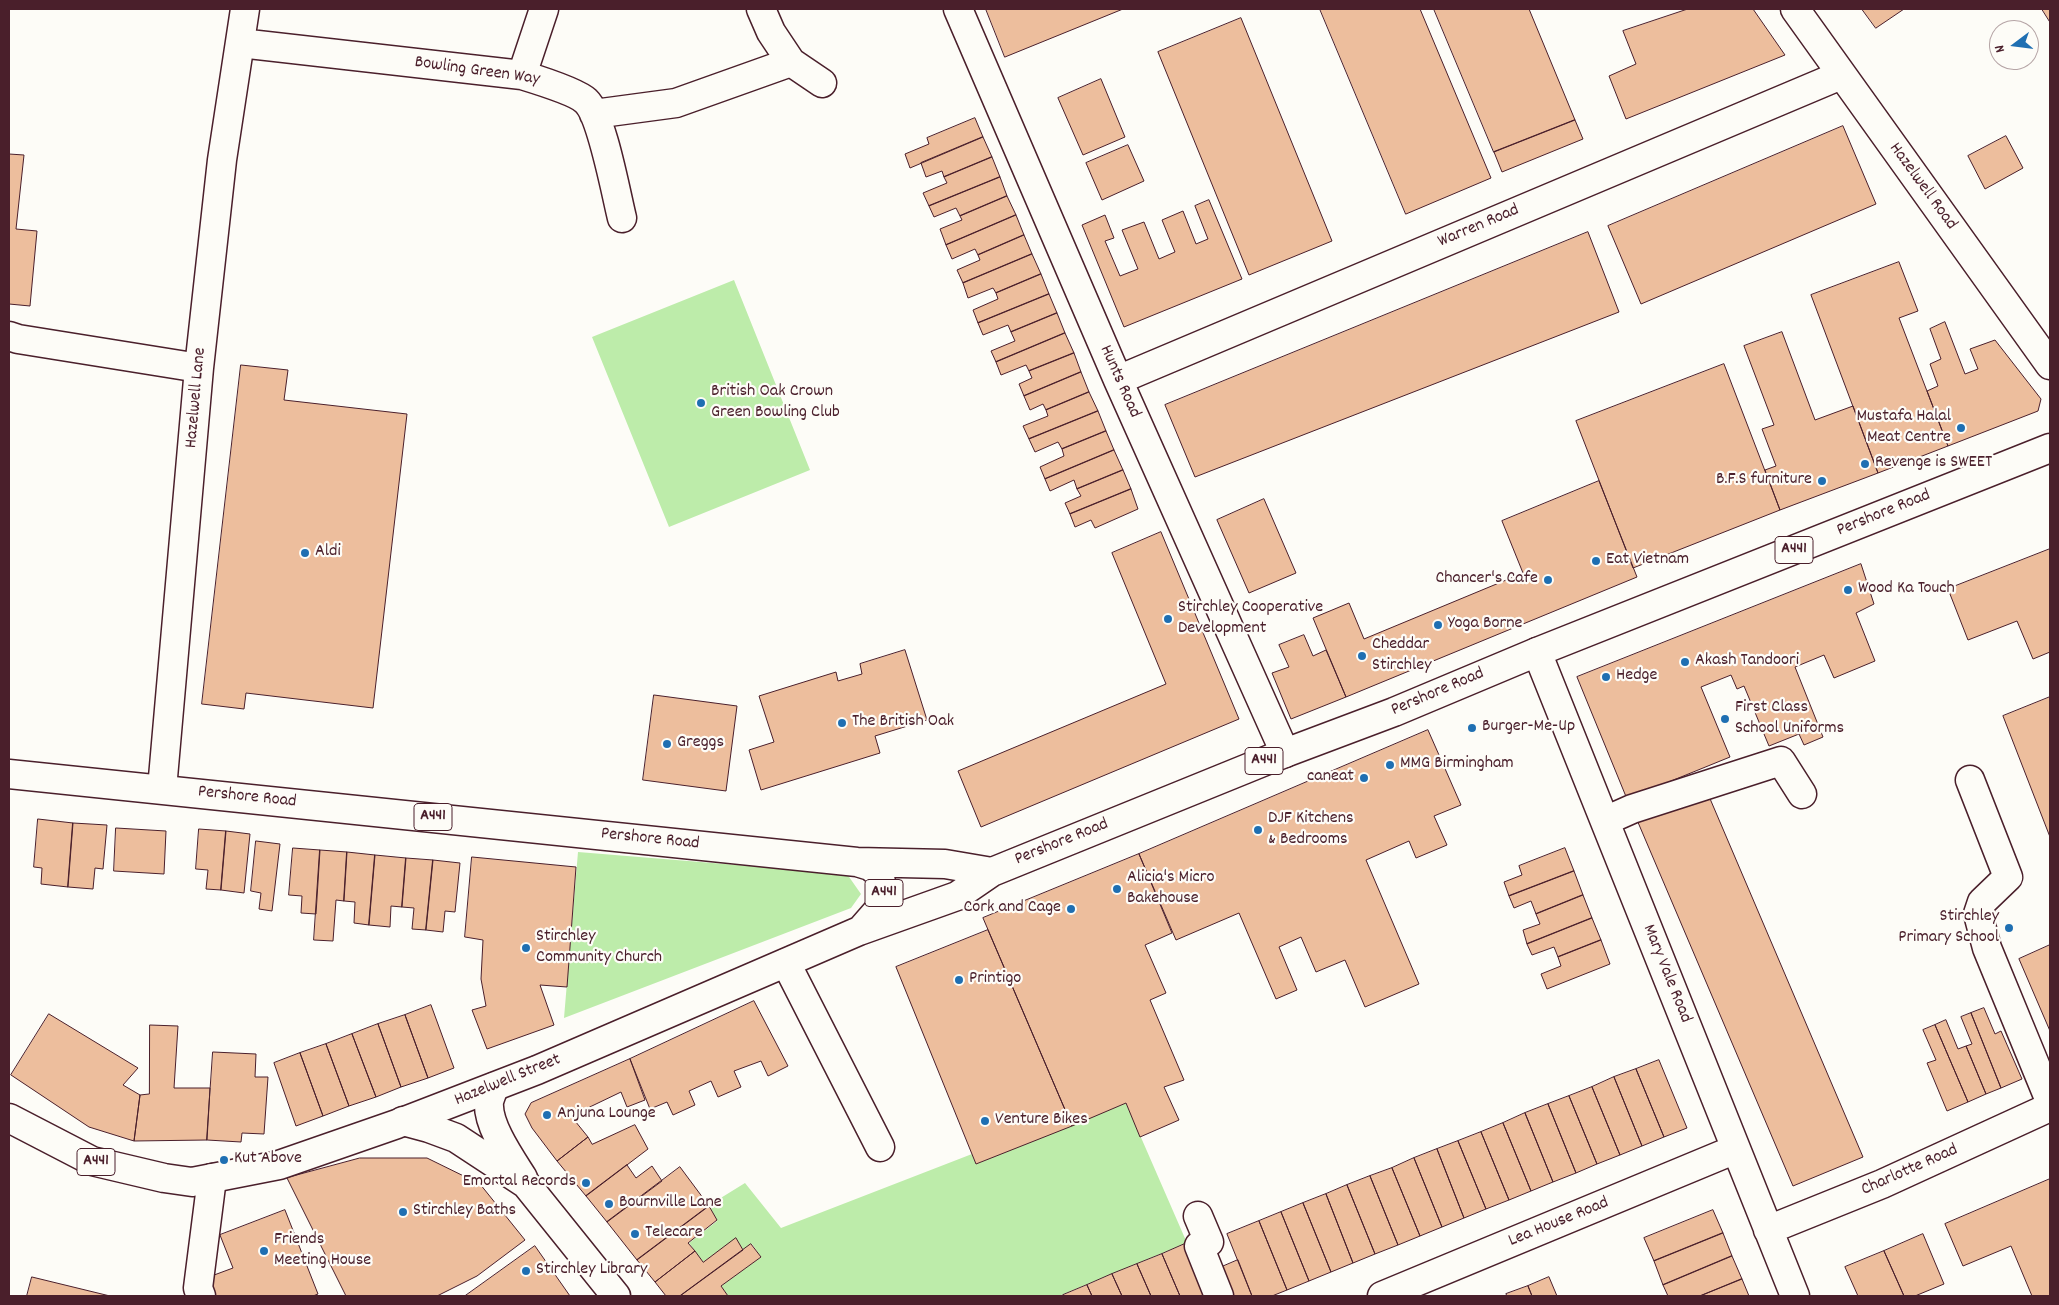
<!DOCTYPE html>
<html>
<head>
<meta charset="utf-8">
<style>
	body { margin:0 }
	#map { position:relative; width:2059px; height:1305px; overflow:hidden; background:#fdfcf7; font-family:Dekko,sans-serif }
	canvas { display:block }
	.frame { position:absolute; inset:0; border:10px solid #4a1f2b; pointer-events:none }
	.north { position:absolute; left:1989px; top:20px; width:50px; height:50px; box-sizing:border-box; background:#fdfcf7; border:1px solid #b5a4a5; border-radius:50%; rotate:255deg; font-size:14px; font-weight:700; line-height:20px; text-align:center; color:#4a1f2b }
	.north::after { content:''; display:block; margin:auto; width:18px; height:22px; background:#1f6fb2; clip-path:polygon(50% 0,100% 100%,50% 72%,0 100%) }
</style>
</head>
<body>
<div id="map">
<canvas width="2059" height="1305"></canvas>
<div class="frame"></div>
<div class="north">N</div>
</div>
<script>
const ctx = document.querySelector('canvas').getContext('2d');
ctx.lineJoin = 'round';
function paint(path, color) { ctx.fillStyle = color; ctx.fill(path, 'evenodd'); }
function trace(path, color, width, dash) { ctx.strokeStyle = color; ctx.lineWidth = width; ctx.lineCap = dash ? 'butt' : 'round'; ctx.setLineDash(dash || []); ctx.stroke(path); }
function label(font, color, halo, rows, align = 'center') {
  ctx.font = font + ' Dekko,sans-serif'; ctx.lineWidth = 4.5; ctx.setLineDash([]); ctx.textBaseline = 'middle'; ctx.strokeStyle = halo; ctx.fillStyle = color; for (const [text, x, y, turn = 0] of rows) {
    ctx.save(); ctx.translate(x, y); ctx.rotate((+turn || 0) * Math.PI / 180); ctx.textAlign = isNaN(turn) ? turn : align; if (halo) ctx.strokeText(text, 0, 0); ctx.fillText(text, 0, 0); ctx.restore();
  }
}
paint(new Path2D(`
	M 734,280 L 810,470 L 669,527 L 592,337 Z
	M 578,852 L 847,874 L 861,894 L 851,908 L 564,1018 Z
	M 1126,1103 L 1187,1243 L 1059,1296 L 728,1296 L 721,1286 L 761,1257 L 752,1244 L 743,1250 L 736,1239 L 703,1262 L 689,1243 L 717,1221 L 709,1206 L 711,1204 L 745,1183 L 781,1228 L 972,1154 L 976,1164 Z`), '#bdecaa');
const building = new Path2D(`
	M 986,9 L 1123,9 L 1005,57 Z
	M 1320,9 L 1420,9 L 1491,178 L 1406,214 Z
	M 1434,9 L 1529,9 L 1575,120 L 1494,152 Z
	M 1688,9 L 1753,9 L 1785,55 L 1626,119 L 1609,76 L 1636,64 L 1623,31 Z
	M 1862,9 L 1904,9 L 1876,28 Z
	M 2042,9 L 2050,9 L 2050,22 Z
	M 1241,18 L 1332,241 L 1249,275 L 1158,52 Z
	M 1101,79 L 1125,137 L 1083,155 L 1058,98 Z
	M 975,118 L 983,137 L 910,168 L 905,154 L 929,144 L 927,138 Z
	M 1575,120 L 1583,139 L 1502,172 L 1494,152 Z
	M 1843,126 L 1876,204 L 1641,304 L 1608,226 Z
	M 2006,136 L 2023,168 L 1985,189 L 1968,156 Z
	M 983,137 L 992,157 L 944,177 L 942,171 L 926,177 L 921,163 Z
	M 1128,145 L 1144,181 L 1102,200 L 1086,163 Z
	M 9,154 L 24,155 L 16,229 L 37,231 L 30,306 L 9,304 Z
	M 992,157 L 1000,177 L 929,206 L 923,193 L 947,183 L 944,177 Z
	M 1000,177 L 1007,196 L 960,216 L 956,208 L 934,217 L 929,206 Z
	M 1007,196 L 1016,215 L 946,245 L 940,229 L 962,220 L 960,216 Z
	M 1209,200 L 1242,279 L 1124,327 L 1082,225 L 1105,215 L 1114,238 L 1105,241 L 1120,276 L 1138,269 L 1122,230 L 1144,222 L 1159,259 L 1175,252 L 1162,220 L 1183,211 L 1196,244 L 1208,239 L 1195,206 Z
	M 1016,215 L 1024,235 L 978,255 L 975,249 L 952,259 L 946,245 Z
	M 1588,232 L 1619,312 L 1195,477 L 1165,405 Z
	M 1024,235 L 1032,254 L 963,283 L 957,270 L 980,260 L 978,255 Z
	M 1032,254 L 1041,274 L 996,293 L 993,288 L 968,298 L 963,283 Z
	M 1899,262 L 1918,311 L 1899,318 L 1948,446 L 1878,473 L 1811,295 Z
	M 1041,274 L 1049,294 L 978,323 L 973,310 L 998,299 L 996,293 Z
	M 1049,294 L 1057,313 L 1011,332 L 1008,325 L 983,335 L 978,323 Z
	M 1057,313 L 1065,333 L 996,362 L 991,351 L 1015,341 L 1011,332 Z
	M 1945,322 L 1965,374 L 1978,369 L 1970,349 L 1995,340 L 2041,399 L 2038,411 L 1948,446 L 1927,391 L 1938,386 L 1930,364 L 1941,359 L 1930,329 Z
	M 1782,332 L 1815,420 L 1853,406 L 1878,473 L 1780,510 L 1765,470 L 1776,466 L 1762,429 L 1774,425 L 1744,346 Z
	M 1065,333 L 1074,353 L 1029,371 L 1026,365 L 1001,375 L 996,362 Z
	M 1074,353 L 1081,372 L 1024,396 L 1019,384 L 1032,378 L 1029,371 Z
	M 1724,364 L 1780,510 L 1633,568 L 1576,421 Z
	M 241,365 L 288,370 L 284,400 L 407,414 L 373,708 L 246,693 L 244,709 L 202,704 Z
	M 1081,372 L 1089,392 L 1046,410 L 1043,404 L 1030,410 L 1024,396 Z
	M 1089,392 L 1098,411 L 1029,439 L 1023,426 L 1048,416 L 1046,410 Z
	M 1098,411 L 1106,431 L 1062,449 L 1058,442 L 1035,452 L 1029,439 Z
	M 1106,431 L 1114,450 L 1045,479 L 1040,467 L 1064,456 L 1062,449 Z
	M 1114,450 L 1123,470 L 1077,489 L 1074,480 L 1050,491 L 1045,479 Z
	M 1123,470 L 1131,489 L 1070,514 L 1065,503 L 1081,496 L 1077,489 Z
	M 1599,481 L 1637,577 L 1346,697 L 1313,618 L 1349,603 L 1364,639 L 1523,573 L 1502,521 Z
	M 1131,489 L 1138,509 L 1095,528 L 1091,520 L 1075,527 L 1070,514 Z
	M 1264,499 L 1296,573 L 1249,593 L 1217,520 Z
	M 1161,532 L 1239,719 L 981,827 L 958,771 L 1166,684 L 1112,553 Z
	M 2050,549 L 2050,652 L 2033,659 L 2017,621 L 1968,640 L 1948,589 Z
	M 1861,564 L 1874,604 L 1856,613 L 1875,661 L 1834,678 L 1824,655 L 1795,667 L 1823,737 L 1804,745 L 1799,734 L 1769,746 L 1744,686 L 1737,689 L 1731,675 L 1701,687 L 1730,757 L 1627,799 L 1577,677 Z
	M 1304,635 L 1313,656 L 1326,650 L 1346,697 L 1291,719 L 1272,673 L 1289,667 L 1279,645 Z
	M 905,650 L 927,720 L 875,736 L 880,753 L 761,790 L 749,750 L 774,742 L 759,696 L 836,672 L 838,681 L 862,674 L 860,664 Z
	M 654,695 L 737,706 L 726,791 L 643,780 Z
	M 2050,697 L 2050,837 L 2003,716 Z
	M 1428,730 L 1461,805 L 1434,816 L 1447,845 L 1416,858 L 1409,841 L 1366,860 L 1419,984 L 1365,1007 L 1345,960 L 1316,972 L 1301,937 L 1279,947 L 1297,990 L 1276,999 L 1239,913 L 1176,940 L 1139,854 Z
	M 1708,794 L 1863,1157 L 1793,1186 L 1637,820 Z
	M 38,819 L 73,823 L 68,887 L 41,884 L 42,868 L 34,867 Z
	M 73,823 L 107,825 L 103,869 L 95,868 L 93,889 L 68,887 Z
	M 116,828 L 166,831 L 164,874 L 114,871 Z
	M 199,829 L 226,831 L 221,890 L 206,889 L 208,870 L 196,869 Z
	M 226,831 L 250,834 L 244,893 L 221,890 Z
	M 256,841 L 280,844 L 272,911 L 259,909 L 261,893 L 251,891 Z
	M 293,848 L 320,850 L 316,914 L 301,913 L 302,896 L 289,895 Z
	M 1565,848 L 1574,871 L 1509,896 L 1504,882 L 1522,875 L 1519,866 Z
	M 320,850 L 347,852 L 344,901 L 336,900 L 333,941 L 314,940 Z
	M 347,852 L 375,855 L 369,925 L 354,923 L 355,902 L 344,901 Z
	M 1139,854 L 1172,933 L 1145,945 L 1166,993 L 1150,1000 L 1184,1080 L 1164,1087 L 1179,1120 L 1140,1137 L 1126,1103 L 1072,1126 L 983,918 Z
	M 375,855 L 406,858 L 402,907 L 391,906 L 390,927 L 369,925 Z
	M 472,857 L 576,867 L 567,987 L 540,985 L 554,1025 L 487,1049 L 472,1010 L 486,1006 L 481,979 L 483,940 L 465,937 Z
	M 406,858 L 433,860 L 426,930 L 412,929 L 414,908 L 402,907 Z
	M 433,860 L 460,863 L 455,912 L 445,911 L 443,932 L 426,930 Z
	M 1574,871 L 1583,895 L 1536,914 L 1531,901 L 1514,908 L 1509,896 Z
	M 1583,895 L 1592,918 L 1527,944 L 1523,930 L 1540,924 L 1536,914 Z
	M 1592,918 L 1601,940 L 1558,957 L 1554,947 L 1532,955 L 1527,944 Z
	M 988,930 L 1072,1126 L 976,1164 L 896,967 Z
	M 1601,940 L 1610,964 L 1547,989 L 1541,974 L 1561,966 L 1558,957 Z
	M 2050,945 L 2050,1031 L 2019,959 Z
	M 754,1001 L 788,1066 L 768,1076 L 761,1061 L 734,1071 L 741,1087 L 718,1097 L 711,1081 L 689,1091 L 695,1105 L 673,1115 L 667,1102 L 650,1109 L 630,1059 Z
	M 431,1005 L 454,1068 L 428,1078 L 405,1015 Z
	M 1984,1008 L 1995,1034 L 2001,1031 L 2022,1079 L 2001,1088 L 1971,1013 Z
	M 1971,1013 L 2001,1088 L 1986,1094 L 1966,1046 L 1972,1044 L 1961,1017 Z
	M 49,1014 L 138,1068 L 123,1085 L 140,1095 L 134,1141 L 89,1127 L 11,1075 Z
	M 405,1015 L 428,1078 L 401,1087 L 378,1024 Z
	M 1946,1020 L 1958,1049 L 1966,1046 L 1986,1094 L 1968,1102 L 1935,1025 Z
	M 378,1024 L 401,1087 L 376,1097 L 352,1034 Z
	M 150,1025 L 178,1026 L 174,1088 L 210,1088 L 207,1140 L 134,1141 L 140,1095 L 149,1094 Z
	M 1935,1025 L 1968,1102 L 1947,1111 L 1927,1063 L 1936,1060 L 1923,1030 Z
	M 352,1034 L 376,1097 L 349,1106 L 326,1044 Z
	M 326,1044 L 349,1106 L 323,1116 L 300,1053 Z
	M 213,1052 L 256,1054 L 255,1077 L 268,1077 L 264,1134 L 242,1133 L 241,1142 L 207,1140 Z
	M 300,1053 L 323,1116 L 296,1126 L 274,1063 Z
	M 630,1059 L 645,1100 L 627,1107 L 621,1092 L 571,1116 L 588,1137 L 557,1161 L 532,1128 L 525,1114 L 531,1103 Z
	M 1659,1060 L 1687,1128 L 1664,1137 L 1636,1069 Z
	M 1636,1069 L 1664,1137 L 1642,1146 L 1614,1077 Z
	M 1614,1077 L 1642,1146 L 1620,1155 L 1592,1087 Z
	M 1592,1087 L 1620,1155 L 1597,1164 L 1569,1096 Z
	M 1569,1096 L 1597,1164 L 1576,1173 L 1548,1104 Z
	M 1548,1104 L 1576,1173 L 1553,1182 L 1525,1113 Z
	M 1525,1113 L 1553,1182 L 1531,1191 L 1503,1123 Z
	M 1503,1123 L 1531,1191 L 1509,1200 L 1481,1132 Z
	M 635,1125 L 648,1149 L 586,1196 L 557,1161 L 588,1137 L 592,1144 Z
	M 1481,1132 L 1509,1200 L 1486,1209 L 1458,1141 Z
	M 1458,1141 L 1486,1209 L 1464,1218 L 1437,1149 Z
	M 1437,1149 L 1464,1218 L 1442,1227 L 1414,1158 Z
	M 360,1158 L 427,1158 L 480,1184 L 525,1240 L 477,1276 L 437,1296 L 346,1296 L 287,1178 Z
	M 1414,1158 L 1442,1227 L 1420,1236 L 1392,1168 Z
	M 627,1165 L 636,1178 L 652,1166 L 662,1181 L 607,1222 L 586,1196 Z
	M 680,1167 L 709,1206 L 637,1260 L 607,1222 Z
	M 1392,1168 L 1420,1236 L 1398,1245 L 1370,1176 Z
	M 1370,1176 L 1398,1245 L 1375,1254 L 1347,1185 Z
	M 2050,1179 L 2050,1296 L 2032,1296 L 2011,1246 L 1963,1266 L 1945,1224 Z
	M 1347,1185 L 1375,1254 L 1353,1263 L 1326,1194 Z
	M 1326,1194 L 1353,1263 L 1331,1272 L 1303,1203 Z
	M 1303,1203 L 1331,1272 L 1309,1281 L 1281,1212 Z
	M 709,1206 L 717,1220 L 688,1243 L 695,1251 L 655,1282 L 637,1260 Z
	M 285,1210 L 318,1294 L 313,1296 L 213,1296 L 206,1278 L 233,1268 L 220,1235 Z
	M 1713,1210 L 1723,1233 L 1654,1261 L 1644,1238 Z
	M 1281,1212 L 1309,1281 L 1287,1290 L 1259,1221 Z
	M 1259,1221 L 1287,1290 L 1272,1296 L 1252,1296 L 1227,1234 Z
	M 1723,1233 L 1732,1256 L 1663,1285 L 1654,1261 Z
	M 1923,1234 L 1944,1284 L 1915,1296 L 1904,1296 L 1884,1251 Z
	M 736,1238 L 743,1250 L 680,1296 L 666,1296 L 655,1282 L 695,1251 L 703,1262 Z
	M 1187,1243 L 1209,1296 L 1180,1296 L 1162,1254 Z
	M 751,1244 L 761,1257 L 721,1286 L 728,1296 L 680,1296 Z
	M 535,1246 L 570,1296 L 465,1296 Z
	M 1884,1251 L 1904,1296 L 1858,1296 L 1845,1267 Z
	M 1162,1254 L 1180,1296 L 1151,1296 L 1137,1264 Z
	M 1732,1256 L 1742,1279 L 1700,1296 L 1668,1296 L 1663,1285 Z
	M 1238,1260 L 1252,1296 L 1229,1296 L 1217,1269 Z
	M 1137,1264 L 1151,1296 L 1122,1296 L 1112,1274 Z
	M 1112,1274 L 1122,1296 L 1092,1296 L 1087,1285 Z
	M 32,1277 L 110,1296 L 27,1296 Z
	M 1549,1277 L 1557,1296 L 1532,1296 L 1528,1286 Z
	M 1742,1279 L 1749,1296 L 1700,1296 Z
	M 1087,1285 L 1092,1296 L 1064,1296 L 1063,1295 Z
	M 1528,1286 L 1532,1296 L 1507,1296 L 1506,1294 Z`);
paint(building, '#edbe9d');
trace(building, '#4a1f2b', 1);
const minor = new Path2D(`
	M 761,9 L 771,32 L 791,62 L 822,83
	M 958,9 L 1118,380 L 1285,753
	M 1795,9 L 2050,365
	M 240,43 L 522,75 C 535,79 577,92 586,101 C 602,116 616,194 622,218
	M 522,75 L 544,9
	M 594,114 L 676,103 L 791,62
	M 9,336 L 18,339 L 199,368
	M 1118,380 L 1841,75
	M 1537,652 L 1795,1296
	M 1970,780 L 2008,877 L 1982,902 L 1978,914 L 1987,948 L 2050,1101
	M 162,789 L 199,368 L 222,160 L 245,9
	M 1605,821 L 1632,809 L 1781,761 L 1802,794
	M 786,963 L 880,1147
	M 494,1087 C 493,1091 490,1097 489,1102 C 487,1125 511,1159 523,1178
	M 403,1121 L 429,1128 L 456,1138 L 526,1184 L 616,1296
	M 1198,1216 L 1209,1242 L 1199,1246 L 1219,1296
	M 1768,1230 L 1882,1184 L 2050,1107
	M 201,1296 L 198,1288 L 212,1178
	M 1382,1296 L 1736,1149`);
const major = new Path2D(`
	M 9,774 L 857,862 L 945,864 L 992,872 L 1285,753 L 1394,712 L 1537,652 L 2050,448
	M 857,862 L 870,866 L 879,873 L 884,896 L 882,906 L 861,930
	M 9,1118 L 92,1161 L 164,1178 L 192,1182 L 279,1165 L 397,1124 L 537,1070 L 859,931 L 957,896 L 992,872`);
trace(minor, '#4a1f2b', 31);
trace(major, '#4a1f2b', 31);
trace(minor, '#fdfcf7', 28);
trace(major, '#fdfcf7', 28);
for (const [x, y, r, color] of [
	[701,403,5,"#1f6fb2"],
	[1961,428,5,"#1f6fb2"],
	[1865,464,5,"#1f6fb2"],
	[1822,481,5,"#1f6fb2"],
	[305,553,5,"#1f6fb2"],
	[1596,561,5,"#1f6fb2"],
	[1548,580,5,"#1f6fb2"],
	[1848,590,5,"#1f6fb2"],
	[1168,619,5,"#1f6fb2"],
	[1438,625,5,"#1f6fb2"],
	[1362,656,5,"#1f6fb2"],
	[1685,662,5,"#1f6fb2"],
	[1606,677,5,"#1f6fb2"],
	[1725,719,5,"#1f6fb2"],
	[842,723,5,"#1f6fb2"],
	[1472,728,5,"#1f6fb2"],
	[667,744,5,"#1f6fb2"],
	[1390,765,5,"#1f6fb2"],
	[1364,778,5,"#1f6fb2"],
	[1258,830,5,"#1f6fb2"],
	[1117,889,5,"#1f6fb2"],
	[1071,909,5,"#1f6fb2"],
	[2009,928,5,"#1f6fb2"],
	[526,948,5,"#1f6fb2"],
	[959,980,5,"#1f6fb2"],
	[547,1115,5,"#1f6fb2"],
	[985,1121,5,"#1f6fb2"],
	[224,1160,5,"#1f6fb2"],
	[586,1183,5,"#1f6fb2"],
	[609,1204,5,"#1f6fb2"],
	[403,1212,5,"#1f6fb2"],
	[635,1234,5,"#1f6fb2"],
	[264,1251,5,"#1f6fb2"],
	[526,1271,5,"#1f6fb2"]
]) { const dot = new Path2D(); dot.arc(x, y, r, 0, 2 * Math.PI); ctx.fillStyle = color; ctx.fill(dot); trace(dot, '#fdfcf7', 2); }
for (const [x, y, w] of [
	[1794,550,38],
	[1264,761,38],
	[433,817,38],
	[884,893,38],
	[96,1162,38]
]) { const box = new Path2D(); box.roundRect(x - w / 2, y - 13.5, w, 27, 4); ctx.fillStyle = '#fdfcf7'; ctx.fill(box); trace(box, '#4a1f2b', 1); }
label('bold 16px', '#4a1f2b', null, [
	["A441",1794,550],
	["A441",1264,761],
	["A441",433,817],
	["A441",884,893],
	["A441",96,1162]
]);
label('18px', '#4a1f2b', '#fdfcf7', [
	["Bowling Green Way",477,72,8],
	["Hazelwell Road",1922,187,54],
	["Warren Road",1479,227,-23],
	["Hunts Road",1119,382,66],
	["Hazelwell Lane",197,398,-85],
	["Pershore Road",1884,514,-22],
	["Pershore Road",1438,693,-23],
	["Pershore Road",247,798,6],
	["Pershore Road",650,840,6],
	["Pershore Road",1062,843,-22],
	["Mary Vale Road",1666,974,68],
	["Hazelwell Street",508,1081,-22],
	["Charlotte Road",1910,1171,-24],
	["Lea House Road",1559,1223,-22]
]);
label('18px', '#4a1f2b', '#fdfcf7', [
	["British Oak Crown",711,393],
	["Green Bowling Club",711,414],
	["Mustafa Halal",1951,418,"right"],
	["Meat Centre",1951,439,"right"],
	["Revenge is SWEET",1875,464],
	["B.F.S furniture",1812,481,"right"],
	["Aldi",315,553],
	["Eat Vietnam",1606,561],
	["Chancer's Cafe",1538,580,"right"],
	["Wood Ka Touch",1858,590],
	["Stirchley Cooperative",1178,609],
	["Development",1178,630],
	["Yoga Borne",1448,625],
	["Cheddar",1372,646],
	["Stirchley",1372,667],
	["Akash Tandoori",1695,662],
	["Hedge",1616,677],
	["First Class",1735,709],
	["School Uniforms",1735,730],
	["The British Oak",852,723],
	["Burger-Me-Up",1482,728],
	["Greggs",677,744],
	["MMG Birmingham",1400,765],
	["caneat",1354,778,"right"],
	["DJF Kitchens",1268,820],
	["& Bedrooms",1268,841],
	["Alicia's Micro",1127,879],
	["Bakehouse",1127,900],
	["Cork and Cage",1061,909,"right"],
	["Stirchley",1999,918,"right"],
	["Primary School",1999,939,"right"],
	["Stirchley",536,938],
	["Community Church",536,959],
	["Printigo",969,980],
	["Anjuna Lounge",557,1115],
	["Venture Bikes",995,1121],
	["Kut Above",234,1160],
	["Emortal Records",576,1183,"right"],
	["Bournville Lane",619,1204],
	["Stirchley Baths",413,1212],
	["Telecare",645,1234],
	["Friends",274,1241],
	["Meeting House",274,1262],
	["Stirchley Library",536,1271]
], 'left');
</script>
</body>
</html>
